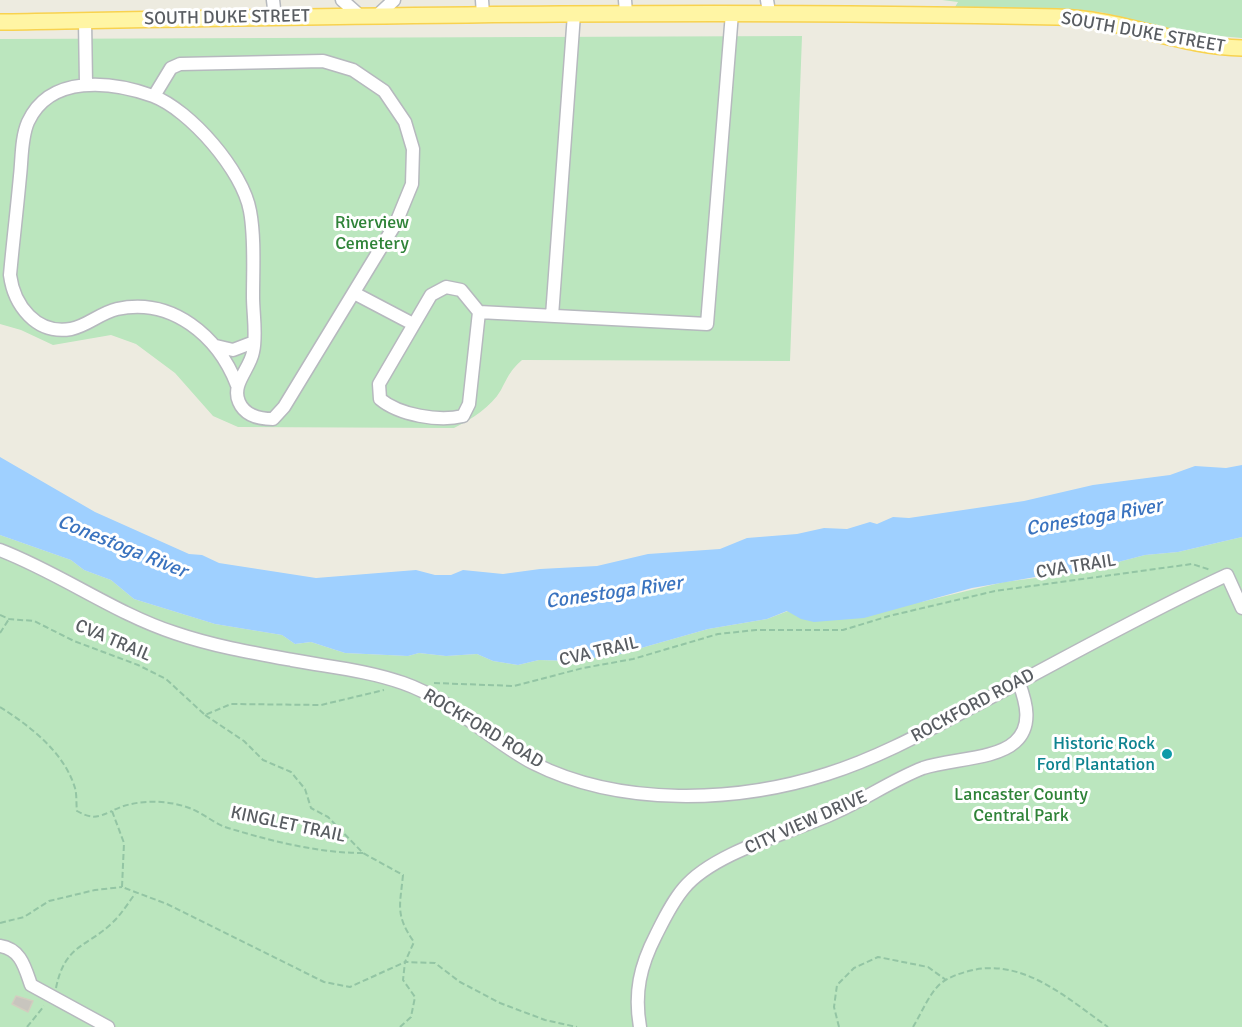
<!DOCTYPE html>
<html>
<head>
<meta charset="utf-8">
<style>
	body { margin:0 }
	canvas { display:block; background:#edebe0 }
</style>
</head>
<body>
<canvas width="1242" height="1027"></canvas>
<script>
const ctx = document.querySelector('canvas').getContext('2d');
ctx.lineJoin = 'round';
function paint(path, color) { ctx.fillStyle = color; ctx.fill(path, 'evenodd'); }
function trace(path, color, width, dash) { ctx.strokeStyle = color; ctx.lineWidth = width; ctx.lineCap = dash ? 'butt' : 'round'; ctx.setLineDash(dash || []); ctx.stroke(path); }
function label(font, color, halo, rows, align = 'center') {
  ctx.font = font + ' Signika,sans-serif'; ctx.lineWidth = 6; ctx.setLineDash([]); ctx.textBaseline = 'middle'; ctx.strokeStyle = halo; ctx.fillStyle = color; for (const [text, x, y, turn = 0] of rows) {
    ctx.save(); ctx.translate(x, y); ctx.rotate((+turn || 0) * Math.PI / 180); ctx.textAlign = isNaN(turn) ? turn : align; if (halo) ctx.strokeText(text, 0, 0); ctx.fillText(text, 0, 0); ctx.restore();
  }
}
paint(new Path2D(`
	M 942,0 L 1242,0 L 1242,38 L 1185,33 L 1100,12 L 955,7 L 958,2 Z
	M 802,36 L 790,361 L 522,360 C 510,371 509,375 501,390 C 491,407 472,419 454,428 L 238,427 L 213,416 L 175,373 L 136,344 L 111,335 L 53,345 L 21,330 L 0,324 L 0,39 Z
	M 0,535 L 71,560 L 84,570 L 111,580 L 134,599 L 215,624 L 282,635 L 295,644 L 311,642 L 345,653 L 408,656 L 419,653 L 446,656 L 477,654 L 493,661 L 518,665 L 539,660 L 573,661 L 620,654 L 708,629 L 767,619 L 788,611 L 921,602 L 1004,582 L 1076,573 L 1145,555 L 1178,552 L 1242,537 L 1242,1027 L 0,1027 Z`), '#bbe6be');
paint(new Path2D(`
	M 0,457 L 95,512 L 189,554 L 202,555 L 219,563 L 316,578 L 416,570 L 435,575 L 451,575 L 463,570 L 503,574 L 540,569 L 597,566 L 648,554 L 720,549 L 747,538 L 797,534 L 824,528 L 847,529 L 870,522 L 877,524 L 893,517 L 909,518 L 1024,501 L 1093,485 L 1170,475 L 1195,466 L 1226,468 L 1242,465 L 1242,537 L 1178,552 L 1145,555 L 1076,573 L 1041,576 L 972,588 L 864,618 L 814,622 L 801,619 L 787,611 L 767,619 L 708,629 L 620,654 L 573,661 L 539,660 L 518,665 L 493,661 L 477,654 L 446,656 L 419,653 L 408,656 L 345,653 L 311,642 L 295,644 L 282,635 L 215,624 L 134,599 L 111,580 L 84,570 L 71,560 L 0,535 Z`), '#9fd0ff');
const building = new Path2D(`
	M 16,996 L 33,1001 L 28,1012 L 12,1004 Z`);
paint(building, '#c8c5be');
trace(building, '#d2cdbf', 1.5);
const minor = new Path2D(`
	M 273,0 L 275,17
	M 342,0 L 359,15
	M 482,0 L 483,14
	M 625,0 L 626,13
	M 767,0 L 769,12
	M 378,15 L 394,0
	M 85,20 L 86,84
	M 154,96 L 171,68 L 180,64 L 323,61 L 353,70 L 384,91 L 405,122 L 413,149 L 412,184 L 396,223 L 284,407 L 273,419 C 260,419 245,416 239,402 C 231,384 250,369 253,352 C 257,335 253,314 253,297 C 253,269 255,238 250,211 C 243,171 190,110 153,96 C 111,81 50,74 28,122 C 21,138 22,159 20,176 C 17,209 13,242 10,275 C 14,305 36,335 71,329 C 87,326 100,313 117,309 C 172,297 218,336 237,385
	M 446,287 L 461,290 L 479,312 L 469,404 L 463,416 C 439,422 399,415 380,399 L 379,384 L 431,295 Z
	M 354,293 L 413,324
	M 479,312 L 707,324 L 732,13
	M 552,316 L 574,14
	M 216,346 L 233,350 L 254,342
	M 0,550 C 60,573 114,613 175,633 C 213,646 253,653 292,660 C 329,667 366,670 403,683 C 452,700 488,739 533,763 C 620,807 736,803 827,774 C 878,758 925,732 972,707 C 1057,663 1140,615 1227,575 L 1242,608
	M 0,946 C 21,949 25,968 31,985 L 108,1027
	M 640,1027 C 634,993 640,966 656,935 C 664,919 672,902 684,888 C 714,852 790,833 834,813 C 864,800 892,780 923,768 C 949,759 995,760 1015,742 C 1033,726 1026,702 1019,683`);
const major = new Path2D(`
	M 0,22 C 352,16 705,9 1057,17 C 1120,18 1180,47 1242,48`);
trace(minor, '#b6b9be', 15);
trace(major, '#f8d24f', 18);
trace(new Path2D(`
	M 0,615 L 9,619 L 34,621 L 74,641 L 138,665 L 166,679 L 205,715 L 231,704 L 321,705 L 384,690
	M 0,633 L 9,619
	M 434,683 L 514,686 L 583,668 L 633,659 L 718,634 L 756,630 L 843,630 L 889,616 L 995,591 L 1192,564 L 1211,570
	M 0,707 C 30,726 64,752 75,788 C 77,795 76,804 77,811 C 91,819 97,818 112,811
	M 205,715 L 244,741 L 263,760 L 291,772 L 305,789 L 311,808 L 328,817 L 363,853 L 403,875 C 400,906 395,915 414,942 L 405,962 L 435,963 L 460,982 L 500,1003 L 545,1020 L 577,1027
	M 363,853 C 318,853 271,841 228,828 C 215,824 204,814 192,809 C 168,799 134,799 112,811 L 124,843 L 122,887 L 167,904 L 324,982 L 350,987 L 405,962
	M 0,923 L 24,917 L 49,901 L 95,890 L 122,887
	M 56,988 C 65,944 86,948 112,923 C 121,915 128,903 135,894
	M 27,1027 L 44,1006
	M 400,1027 L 411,1017 L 415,997 L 403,980 L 405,962
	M 839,1027 L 834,1007 L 837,985 L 854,968 L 878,957 L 928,967 L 946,980
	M 913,1027 C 921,1014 929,994 940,984 C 950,976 961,973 973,970 C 1025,959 1068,999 1108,1027`), '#93c5a4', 2, [6, 3]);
trace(minor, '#fff', 12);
trace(major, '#fff5a4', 15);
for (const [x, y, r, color] of [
	[1167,754,6,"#0f9aa8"]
]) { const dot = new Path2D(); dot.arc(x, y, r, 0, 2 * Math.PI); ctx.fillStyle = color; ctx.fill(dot); trace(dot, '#fff', 2); }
label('18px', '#595d62', '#fff', [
	["SOUTH DUKE STREET",227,18,-1],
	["SOUTH DUKE STREET",1143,33,10],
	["CVA TRAIL",1076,567,-9],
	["CVA TRAIL",113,641,23],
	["CVA TRAIL",599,652,-13],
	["ROCKFORD ROAD",973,706,-28],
	["ROCKFORD ROAD",483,729,31],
	["CITY VIEW DRIVE",806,823,-24],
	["KINGLET TRAIL",288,825,12]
]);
label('18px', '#2f8338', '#fff', [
	["Riverview",372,223],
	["Cemetery",372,244],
	["Lancaster County",1021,795],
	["Central Park",1021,816]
]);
label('18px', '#0d838f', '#fff', [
	["Historic Rock",1155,744],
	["Ford Plantation",1155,765]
], 'right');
label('italic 20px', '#3a73bf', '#fff', [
	["Conestoga River",1094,518,-10],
	["Conestoga River",122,547,22],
	["Conestoga River",614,593,-8]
]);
</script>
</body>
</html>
